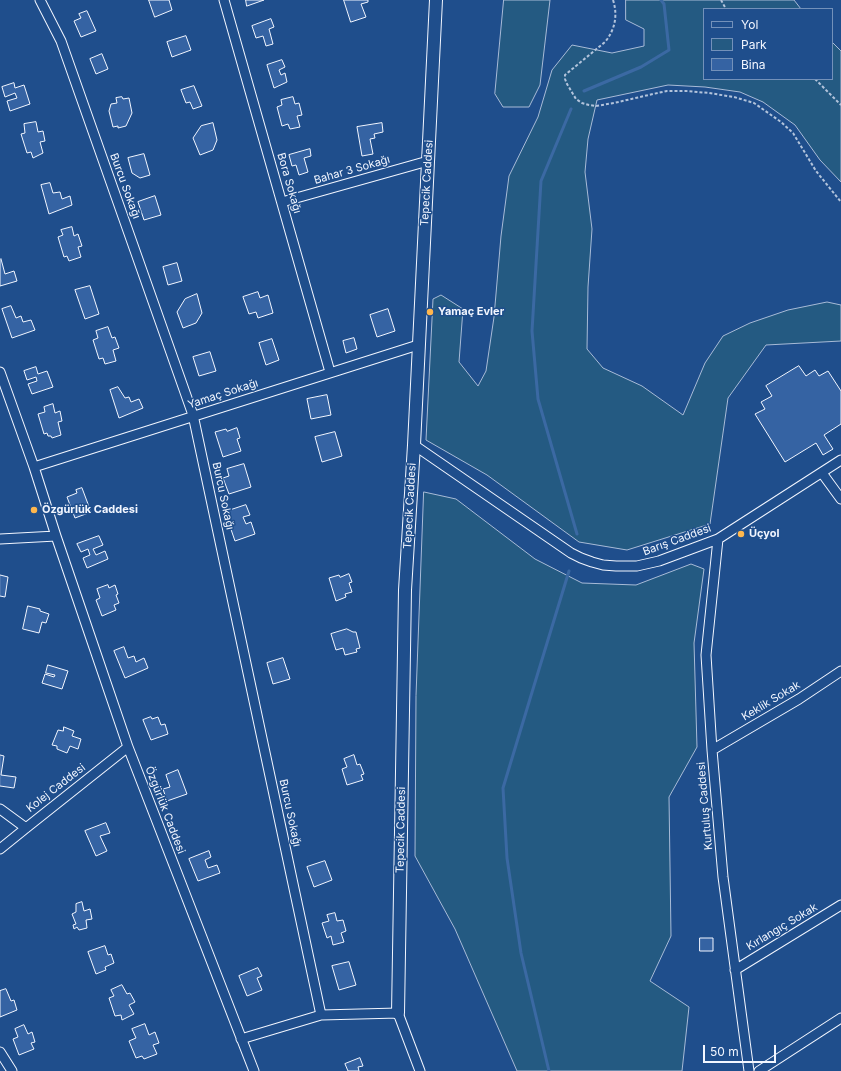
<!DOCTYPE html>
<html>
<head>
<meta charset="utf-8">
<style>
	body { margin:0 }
	#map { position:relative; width:841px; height:1071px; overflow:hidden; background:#1f4e8c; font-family:Inter,sans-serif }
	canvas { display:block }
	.legend { position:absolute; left:703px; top:8px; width:130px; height:72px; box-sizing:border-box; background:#1f4e8c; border:1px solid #7391ba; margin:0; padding:5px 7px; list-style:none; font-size:12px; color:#f2f6ff }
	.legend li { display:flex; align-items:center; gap:8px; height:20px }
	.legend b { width:20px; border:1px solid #7391ba }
	.scale { position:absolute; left:703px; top:1045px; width:73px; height:18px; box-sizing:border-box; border:2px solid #f2f6ff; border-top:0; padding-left:5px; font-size:12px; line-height:14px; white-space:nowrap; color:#f2f6ff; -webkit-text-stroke:3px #1f4e8c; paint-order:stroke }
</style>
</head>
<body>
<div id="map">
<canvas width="841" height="1071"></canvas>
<ul class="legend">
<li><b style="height:5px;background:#1f4e8c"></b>Yol</li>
<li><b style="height:11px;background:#245a82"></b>Park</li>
<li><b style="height:11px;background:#3563a3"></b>Bina</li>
</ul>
<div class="scale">50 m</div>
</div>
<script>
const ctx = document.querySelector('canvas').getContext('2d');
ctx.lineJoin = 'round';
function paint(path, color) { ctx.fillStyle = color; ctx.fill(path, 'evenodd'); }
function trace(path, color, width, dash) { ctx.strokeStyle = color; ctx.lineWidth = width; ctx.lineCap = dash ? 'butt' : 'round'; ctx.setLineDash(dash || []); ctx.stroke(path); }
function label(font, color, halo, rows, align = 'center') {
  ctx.font = font + ' Inter,sans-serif'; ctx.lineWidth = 3; ctx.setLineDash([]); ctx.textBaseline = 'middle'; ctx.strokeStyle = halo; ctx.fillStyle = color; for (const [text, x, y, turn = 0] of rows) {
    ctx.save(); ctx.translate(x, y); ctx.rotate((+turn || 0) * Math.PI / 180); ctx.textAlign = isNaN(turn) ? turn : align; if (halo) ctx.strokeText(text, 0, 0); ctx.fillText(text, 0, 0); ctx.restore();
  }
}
const green = new Path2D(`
	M 504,0 L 550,0 L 540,85 L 529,107 L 503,107 L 495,94 Z
	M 626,0 L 794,0 L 801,9 L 704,9 L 704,79 L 832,79 L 832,42 L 841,51 L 841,182 L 820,160 L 795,125 L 763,102 L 740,92 L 705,87 L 668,85 L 597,100 L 588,139 L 585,172 L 592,229 L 588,287 L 587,349 L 603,368 L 642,386 L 683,415 L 705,363 L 723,336 L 750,323 L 788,310 L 827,302 L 841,305 L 841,341 L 766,345 L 728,398 L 710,524 L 627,550 L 579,542 L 487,475 L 426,440 L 433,299 L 441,295 L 463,309 L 459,362 L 478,386 L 486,371 L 494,317 L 501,236 L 509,176 L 538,117 L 552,70 L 572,45 L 612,53 L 644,46 L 644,29 L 626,20 Z
	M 424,492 L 456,499 L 535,559 L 582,583 L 636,585 L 691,564 L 704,569 L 694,643 L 697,747 L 669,797 L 671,936 L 650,981 L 689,1007 L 682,1071 L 517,1071 L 455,929 L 415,856 L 416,696 Z`);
paint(green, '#245a82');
trace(green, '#a8bbd7', 1);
trace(new Path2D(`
	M 584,91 L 641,67 L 669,50 L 664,4 L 661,0
	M 571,109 L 541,181 L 532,331 L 538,399 L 577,534
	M 549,1071 L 521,953 L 507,858 L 503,788 L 533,689 L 569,571`), '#3b69a3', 3);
const building = new Path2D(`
	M 149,0 L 169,0 L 172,10 L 155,17 Z
	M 246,0 L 264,0 L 247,6 Z
	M 344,0 L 368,0 L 368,2 L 361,4 L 366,17 L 351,22 Z
	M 87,11 L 96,31 L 81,37 L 74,21 L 81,18 L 79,14 Z
	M 271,19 L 274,27 L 269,29 L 273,44 L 266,46 L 263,36 L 256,38 L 252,26 Z
	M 186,36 L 191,50 L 172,57 L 167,42 Z
	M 102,54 L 108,69 L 96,74 L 90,59 Z
	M 282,60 L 285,67 L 279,70 L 281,75 L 285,73 L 287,82 L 274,88 L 267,65 Z
	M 14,83 L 15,88 L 24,85 L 30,104 L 10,111 L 7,101 L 17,98 L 15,93 L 5,97 L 2,87 Z
	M 194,86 L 202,106 L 193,109 L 190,102 L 186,103 L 181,90 Z
	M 122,97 L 123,99 L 129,98 L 132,113 L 126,126 L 118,128 L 118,126 L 113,127 L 109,111 L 111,104 L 117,103 L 116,98 Z
	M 293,97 L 295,104 L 299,103 L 302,115 L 297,116 L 300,127 L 290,129 L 288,124 L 282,126 L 277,107 L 282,105 L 281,100 Z
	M 36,122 L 38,132 L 43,131 L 45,141 L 40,142 L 43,153 L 33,158 L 31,152 L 27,153 L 21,134 L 25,133 L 24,124 Z
	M 213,123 L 217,140 L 213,150 L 200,155 L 193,138 L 201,126 Z
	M 382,123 L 383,132 L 374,134 L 375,138 L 370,139 L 373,154 L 362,156 L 357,127 Z
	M 310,149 L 311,156 L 304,158 L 308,172 L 299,175 L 296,165 L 292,166 L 289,155 Z
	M 144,154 L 150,175 L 140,178 L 132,173 L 128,158 Z
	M 50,183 L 53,193 L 60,192 L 62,199 L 70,196 L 72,205 L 49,214 L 41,185 Z
	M 155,196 L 161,215 L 144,220 L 138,202 Z
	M 72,227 L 74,236 L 78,234 L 82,246 L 78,247 L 81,257 L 69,261 L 67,256 L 64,257 L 58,237 L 63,235 L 61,230 Z
	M 1,259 L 5,274 L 14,271 L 17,281 L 0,286 L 0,260 Z
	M 177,263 L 182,281 L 168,285 L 163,267 Z
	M 90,286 L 99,314 L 85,319 L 75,290 Z
	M 258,292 L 260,298 L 268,295 L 273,313 L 258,318 L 256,312 L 249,314 L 243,297 Z
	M 197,294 L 202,313 L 196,323 L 183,328 L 177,312 L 185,299 Z
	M 11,306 L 16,318 L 21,316 L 23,322 L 31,320 L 35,330 L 12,338 L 2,309 Z
	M 388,309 L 395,331 L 377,337 L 370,315 Z
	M 108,327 L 112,338 L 115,337 L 119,348 L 113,350 L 116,361 L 105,364 L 103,358 L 99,359 L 93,340 L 98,338 L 96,331 Z
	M 354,338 L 357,349 L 346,353 L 343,341 Z
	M 272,339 L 279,360 L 266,365 L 259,343 Z
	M 210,352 L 216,371 L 199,376 L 193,357 Z
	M 799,366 L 806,376 L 815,370 L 819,376 L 828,371 L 841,391 L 841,424 L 824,435 L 833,449 L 823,455 L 816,443 L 785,462 L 755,414 L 765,409 L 761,402 L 772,396 L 766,386 Z
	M 36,367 L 38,374 L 47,371 L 53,387 L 32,394 L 28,384 L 37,381 L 36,377 L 27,380 L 24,371 Z
	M 118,387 L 125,398 L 129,397 L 131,402 L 139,399 L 143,408 L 119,418 L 110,390 Z
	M 327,395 L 331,415 L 311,419 L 307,399 Z
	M 53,404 L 55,413 L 60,411 L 62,421 L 58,422 L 61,435 L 52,438 L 51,436 L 48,436 L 47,433 L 44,434 L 38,414 L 45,412 L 44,407 Z
	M 237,428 L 240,438 L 237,439 L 241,451 L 223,457 L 215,432 L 226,429 L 227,431 Z
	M 335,432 L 342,456 L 322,462 L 315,437 Z
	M 244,464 L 251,487 L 229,494 L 223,478 L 229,476 L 227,469 Z
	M 82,488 L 91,512 L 75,518 L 67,497 L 77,493 L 76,490 Z
	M 246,505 L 250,515 L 243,517 L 246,524 L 251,522 L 255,534 L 235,541 L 225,512 Z
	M 99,536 L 103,545 L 93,549 L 96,555 L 105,551 L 108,559 L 87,568 L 83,558 L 90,555 L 88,549 L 81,552 L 77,544 Z
	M 349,574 L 352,582 L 349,583 L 352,592 L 345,594 L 346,597 L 336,601 L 329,578 L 339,575 L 340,577 Z
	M 0,575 L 8,577 L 5,597 L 0,596 Z
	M 108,585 L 109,588 L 115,585 L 118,594 L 116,595 L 119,603 L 114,605 L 116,610 L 102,616 L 96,600 L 100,598 L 97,589 Z
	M 28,606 L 40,609 L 40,611 L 49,614 L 46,623 L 42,622 L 39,633 L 23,629 Z
	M 347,629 L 353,632 L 356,632 L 360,648 L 356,649 L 357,652 L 345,655 L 343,648 L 336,650 L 331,634 Z
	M 124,647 L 128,658 L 134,656 L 136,662 L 144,658 L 148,668 L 125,678 L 114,651 Z
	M 283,658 L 290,679 L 273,684 L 267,663 Z
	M 48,665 L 68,671 L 62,689 L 42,683 L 45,674 L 54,677 L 55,675 L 46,673 Z
	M 151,717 L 152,719 L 158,717 L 161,725 L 165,724 L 168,734 L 151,740 L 143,720 Z
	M 64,727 L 74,731 L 72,736 L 81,739 L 78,749 L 70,746 L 67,753 L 57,749 L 57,746 L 52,745 L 58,730 L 63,731 Z
	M 0,755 L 4,756 L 1,775 L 16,777 L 14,788 L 0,786 Z
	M 354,755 L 357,765 L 360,764 L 364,774 L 361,775 L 363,780 L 347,785 L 342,769 L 347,767 L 344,759 Z
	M 178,770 L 187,794 L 167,801 L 163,789 L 170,787 L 166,775 Z
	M 106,823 L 110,833 L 100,836 L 107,851 L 96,856 L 85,831 Z
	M 209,851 L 211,857 L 205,860 L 208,868 L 217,865 L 220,873 L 198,881 L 189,859 Z
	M 325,861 L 332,880 L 314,887 L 307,867 Z
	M 82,902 L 84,911 L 90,909 L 92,919 L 86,920 L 87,928 L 79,930 L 77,927 L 74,929 L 73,925 L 76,924 L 72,914 L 76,912 L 76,904 Z
	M 335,913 L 337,921 L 343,920 L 346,931 L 341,933 L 344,942 L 333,945 L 331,936 L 327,938 L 322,923 L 329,921 L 327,915 Z
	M 700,938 L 713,938 L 713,951 L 700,951 Z
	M 105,946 L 108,955 L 111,954 L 114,963 L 105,967 L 106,970 L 96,974 L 88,952 Z
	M 349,962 L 356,985 L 339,990 L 332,966 Z
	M 258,968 L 262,976 L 257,978 L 262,990 L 247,996 L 239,976 Z
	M 122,985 L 127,994 L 130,993 L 135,1002 L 129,1005 L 134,1014 L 122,1020 L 121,1015 L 115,1016 L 109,998 L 114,996 L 111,990 Z
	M 6,989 L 11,1001 L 14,1000 L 17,1010 L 0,1017 L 0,991 Z
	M 145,1024 L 149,1035 L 155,1032 L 159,1043 L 153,1045 L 157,1054 L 144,1059 L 142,1056 L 136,1058 L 129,1041 L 136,1038 L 132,1029 Z
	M 24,1025 L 28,1034 L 32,1032 L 35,1042 L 31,1043 L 34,1049 L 19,1055 L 13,1039 L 18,1037 L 15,1029 Z
	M 360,1058 L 363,1066 L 358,1067 L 359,1071 L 348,1071 L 345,1064 Z`);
paint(building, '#3563a3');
trace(building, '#f2f6ff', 1);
const street = new Path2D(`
	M 40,0 L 61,41 L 193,415 L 321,1015
	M 224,0 L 330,372
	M 282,202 L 428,161
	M 0,372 L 34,467 L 56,536 L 128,747 L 254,1071
	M 414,445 L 571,553 L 581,558 L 592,562 L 603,565 L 616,566 L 637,566 L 659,561 L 718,539 L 841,460
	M 34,467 L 418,345
	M 822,473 L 841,499
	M 0,539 L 56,536
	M 718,539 L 706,655 L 712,750 L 723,877 L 749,1071
	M 712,750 L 799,699 L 841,671
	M 0,809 L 26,828
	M 0,849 L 26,828 L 128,747
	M 735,970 L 841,905
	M 241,1039 L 321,1015 L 398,1013 L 420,1071
	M 0,1052 L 12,1071
	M 759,1071 L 841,1018`);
const secondary = new Path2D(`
	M 398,1013 L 405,590 L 414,445 L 436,0`);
trace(street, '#f2f6ff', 11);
trace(secondary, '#f2f6ff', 14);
trace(new Path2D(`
	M 613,0 C 618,15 615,30 605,42 L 565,75 L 565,79 L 567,84 L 576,99 L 582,103 L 589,105 L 596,106 L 614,103 L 653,94 L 667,91 L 686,91 L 709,93 L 734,97 L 754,103 L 781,122 L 793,133 L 816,171 L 841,202
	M 721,0 L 726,9
	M 815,79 L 841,105`), '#b3c4dc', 2, [3, 2]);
trace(street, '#1f4e8c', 9);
trace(secondary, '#1f4e8c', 12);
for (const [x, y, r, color] of [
	[430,312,4,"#ffb74d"],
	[34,510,4,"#ffb74d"],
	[741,534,4,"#ffb74d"]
]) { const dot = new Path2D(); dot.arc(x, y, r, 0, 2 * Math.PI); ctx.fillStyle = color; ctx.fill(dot); trace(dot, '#1f4e8c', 1.5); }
label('11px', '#f2f6ff', '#1f4e8c', [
	["Bahar 3 Sokağı",352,170,-16],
	["Bora Sokağı",289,183,74],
	["Tepecik Caddesi",427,183,-87],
	["Burcu Sokağı",125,186,70],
	["Yamaç Sokağı",223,394,-18],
	["Burcu Sokağı",223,496,78],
	["Tepecik Caddesi",410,506,-87],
	["Barış Caddesi",677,540,-20],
	["Keklik Sokak",771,701,-31],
	["Kolej Caddesi",56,788,-38],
	["Kurtuluş Caddesi",705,806,-95],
	["Özgürlük Caddesi",165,810,69],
	["Burcu Sokağı",290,813,78],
	["Tepecik Caddesi",401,830,-89],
	["Kırlangıç Sokak",782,927,-31]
]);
label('bold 11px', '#f2f6ff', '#1f4e8c', [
	["Yamaç Evler",438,312],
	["Özgürlük Caddesi",42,510],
	["Üçyol",749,534]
], 'left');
</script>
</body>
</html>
